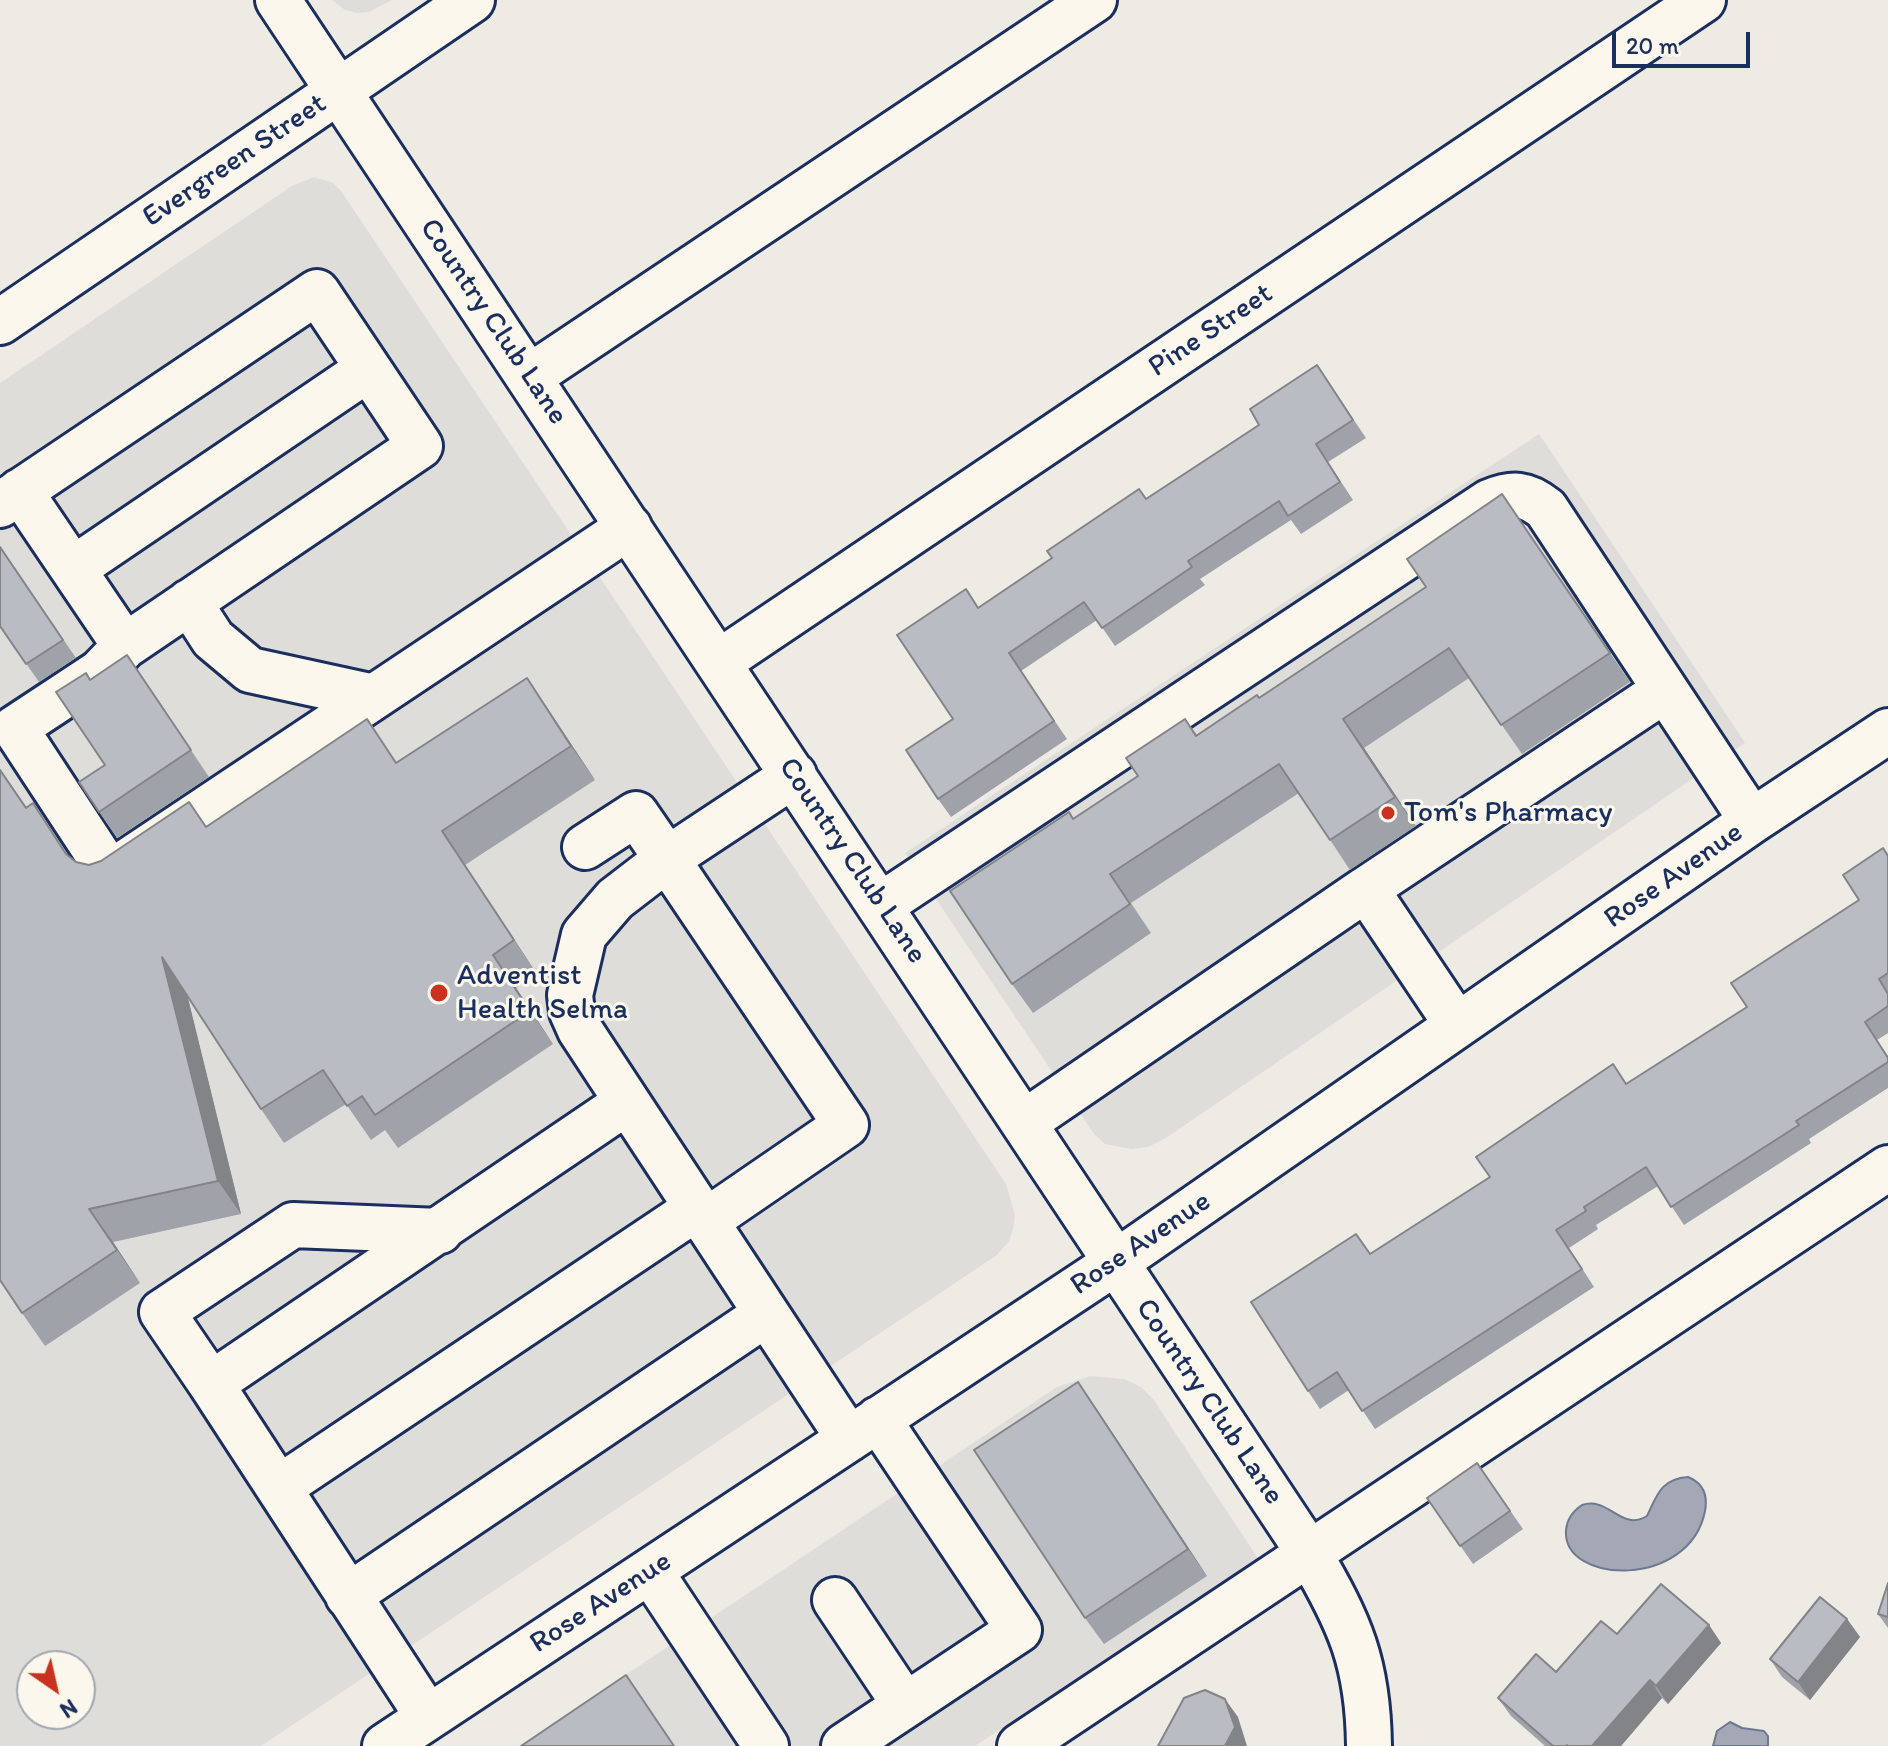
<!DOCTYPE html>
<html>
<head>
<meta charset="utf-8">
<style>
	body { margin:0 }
	#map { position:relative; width:1888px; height:1746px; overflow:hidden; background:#eeebe4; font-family:Itim,sans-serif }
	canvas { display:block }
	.north { position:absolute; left:16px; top:1650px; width:80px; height:80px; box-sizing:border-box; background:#fbf7ec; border:2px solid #a1a7b3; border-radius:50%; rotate:146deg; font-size:22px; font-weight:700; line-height:32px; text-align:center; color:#1b2f5e }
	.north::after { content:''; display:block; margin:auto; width:28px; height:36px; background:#c8321e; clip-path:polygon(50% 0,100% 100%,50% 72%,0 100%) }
	.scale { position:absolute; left:1612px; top:32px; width:138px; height:36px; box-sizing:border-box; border:4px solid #1b2f5e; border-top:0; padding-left:10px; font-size:24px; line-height:28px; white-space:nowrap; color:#1b2f5e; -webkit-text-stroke:6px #fbf7ec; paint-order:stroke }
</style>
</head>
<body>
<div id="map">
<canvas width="1888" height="1746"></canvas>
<div class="north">N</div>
<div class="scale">20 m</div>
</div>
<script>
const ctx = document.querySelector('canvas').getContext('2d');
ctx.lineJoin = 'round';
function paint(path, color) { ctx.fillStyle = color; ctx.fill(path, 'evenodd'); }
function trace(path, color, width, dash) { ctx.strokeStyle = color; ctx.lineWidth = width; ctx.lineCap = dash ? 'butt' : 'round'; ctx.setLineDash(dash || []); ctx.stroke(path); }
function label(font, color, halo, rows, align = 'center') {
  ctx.font = font + ' Itim,sans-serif'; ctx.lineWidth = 6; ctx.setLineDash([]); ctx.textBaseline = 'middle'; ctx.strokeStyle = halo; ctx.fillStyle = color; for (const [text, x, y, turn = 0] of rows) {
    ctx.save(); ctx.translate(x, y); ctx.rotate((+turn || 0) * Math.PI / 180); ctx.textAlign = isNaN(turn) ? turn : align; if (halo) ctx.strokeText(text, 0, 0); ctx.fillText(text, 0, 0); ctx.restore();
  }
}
paint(new Path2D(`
	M 332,0 L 392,0 L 369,12 L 357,13 L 345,10 Z
	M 314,177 L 333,183 L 341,191 L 1006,1184 L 1015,1215 L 1013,1229 L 1009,1241 L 997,1255 L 261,1746 L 0,1746 L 0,383 L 292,186 ZM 32,1666 L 80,1666 L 80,1714 L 32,1714 Z
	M 1539,434 L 1745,743 L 1166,1138 L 1148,1147 L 1131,1149 L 1105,1144 L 1094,1134 L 905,853 Z
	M 1090,1376 L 1124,1379 L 1141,1387 L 1153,1399 L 1259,1560 L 975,1746 L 519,1746 L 1057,1387 Z`), '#deddda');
const water = new Path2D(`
	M 1688,1477 C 1703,1483 1708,1495 1705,1511 C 1690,1589 1562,1585 1566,1530 C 1567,1519 1573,1511 1582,1505 C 1609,1496 1621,1532 1647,1516 C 1657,1495 1661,1479 1688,1477 Z
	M 1730,1722 L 1742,1728 L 1764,1731 L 1768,1736 L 1768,1746 L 1713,1746 L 1717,1731 Z`);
paint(water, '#a3a8b4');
trace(water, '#6d7892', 2);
const minor = new Path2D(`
	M 278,0 L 1309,1553 C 1350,1623 1368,1663 1369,1746
	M 0,322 L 472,0
	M 529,377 L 1094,0
	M 20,491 L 125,646
	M 0,505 L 317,292 L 420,446 L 125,646 L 100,672 L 15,728 L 110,873 L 629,527
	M 73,569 L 368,369
	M 189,602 L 213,639 L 250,670 L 374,697
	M 719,662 L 1703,0
	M 585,847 L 636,814 L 667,859 L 615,899 L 584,935 L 570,995 L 572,1012 L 580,1030 L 849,1439
	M 1366,889 L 1665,690
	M 881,905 L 1489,502 C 1513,492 1526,493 1546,509 L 1752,821
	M 1025,1122 L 1366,889 L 1457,1025
	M 706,1221 L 846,1125 L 667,859 L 794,775
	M 211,1384 L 162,1312 L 293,1225 L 440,1231
	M 280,1487 L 697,1208
	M 650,1571 L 766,1746
	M 348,1596 L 766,1314
	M 835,1600 L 905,1705
	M 428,1717 L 211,1384 L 627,1102
	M 385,1746 L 1115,1263 L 1752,821 L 1888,731
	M 844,1746 L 1019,1630 L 878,1419
	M 1020,1746 L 1888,1168`);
trace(minor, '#1b2f5e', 50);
trace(minor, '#fbf7ec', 44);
paint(new Path2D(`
	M 1317,365 L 1366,438 L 1328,462 L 1353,500 L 1301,534 L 1291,520 L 1200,579 L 1205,585 L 1115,646 L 1097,620 L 1021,671 L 1067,739 L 951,817 L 938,799 L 953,719 L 979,608 L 1259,425 Z
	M 1502,494 L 1630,682 L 1522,754 L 1469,678 L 1364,748 L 1416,826 L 1350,870 L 1299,793 L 1131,903 L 1151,933 L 1033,1013 L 1012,984 L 1074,818 L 1138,776 L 1185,719 L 1197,735 L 1259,698 L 1426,587 Z
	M 0,546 L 76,658 L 39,682 L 0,626 Z
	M 127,655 L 209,777 L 117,838 L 99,812 L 105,765 L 90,680 Z
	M 527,678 L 595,780 L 465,865 L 537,974 L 516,988 L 553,1044 L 398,1148 L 385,1130 L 371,1140 L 346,1104 L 284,1143 L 261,1109 L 187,995 L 241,1214 L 113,1242 L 140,1283 L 45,1346 L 22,1313 L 0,769 L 27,808 L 56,837 L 69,857 L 76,862 L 89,865 L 397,762 Z
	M 1888,856 L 1888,1033 L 1877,1040 L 1888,1056 L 1888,1088 L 1809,1139 L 1811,1143 L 1684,1225 L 1658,1186 L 1596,1225 L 1598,1229 L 1569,1248 L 1594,1287 L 1375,1429 L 1349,1390 L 1320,1409 L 1308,1391 L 1370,1254 L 1490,1177 L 1627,1084 L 1747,1007 L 1859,900 Z
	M 1096,1408 L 1207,1576 L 1104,1644 L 1085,1618 Z
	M 1477,1463 L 1523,1529 L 1473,1564 L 1427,1498 Z
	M 1888,1583 L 1888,1628 L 1878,1614 Z
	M 1847,1619 L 1860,1637 L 1810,1700 L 1782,1677 L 1770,1659 Z
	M 1709,1625 L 1721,1643 L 1668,1704 L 1662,1698 L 1621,1746 L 1545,1746 L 1511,1716 L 1498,1698 L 1556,1672 L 1617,1634 Z`), '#9fa2a8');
paint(new Path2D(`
	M 527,678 L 550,712 L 595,780 L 571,746 Z
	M 1343,719 L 1364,748 L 1416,826 L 1395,797 Z
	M 442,831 L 465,865 L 537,974 L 514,940 Z
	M 493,955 L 516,988 L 553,1044 L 530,1011 Z
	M 162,957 L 186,990 L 241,1214 L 218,1181 Z
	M 89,1209 L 113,1242 L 140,1283 L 117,1250 Z
	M 1078,1382 L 1096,1408 L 1207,1576 L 1188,1549 Z
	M 1847,1619 L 1860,1637 L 1810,1700 L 1798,1682 Z
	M 1709,1625 L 1721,1643 L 1668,1704 L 1656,1686 Z
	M 1650,1680 L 1662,1698 L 1621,1746 L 1592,1746 Z
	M 1225,1699 L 1238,1717 L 1247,1746 L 1225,1746 Z`), '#828488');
const building = new Path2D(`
	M 1317,365 L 1353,420 L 1316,444 L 1340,482 L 1288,516 L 1279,501 L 1188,561 L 1192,567 L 1102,628 L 1084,602 L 1009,653 L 1054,721 L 938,799 L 906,750 L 953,719 L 897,635 L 966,589 L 978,608 L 1052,558 L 1047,551 L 1139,489 L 1146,499 L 1259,425 L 1250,409 Z
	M 1502,494 L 1610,653 L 1501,725 L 1449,648 L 1343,719 L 1395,797 L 1330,840 L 1279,764 L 1110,874 L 1130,904 L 1012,984 L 950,891 L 1069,812 L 1073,819 L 1138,776 L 1126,758 L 1185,719 L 1196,736 L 1257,695 L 1259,698 L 1426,587 L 1407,559 Z
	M 0,547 L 63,640 L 26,664 L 0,626 Z
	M 127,655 L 191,750 L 99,812 L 79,782 L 105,765 L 56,692 L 86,673 L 90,680 Z
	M 527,678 L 571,746 L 442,831 L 514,940 L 493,955 L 530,1011 L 375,1115 L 362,1096 L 347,1106 L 323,1070 L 261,1109 L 162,957 L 218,1181 L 89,1209 L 117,1250 L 22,1313 L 0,1280 L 0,770 L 26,808 L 33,803 L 66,854 L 76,862 L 89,865 L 101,861 L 189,802 L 206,827 L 367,719 L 396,763 Z
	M 1883,848 L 1888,856 L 1888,973 L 1879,979 L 1888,994 L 1888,1006 L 1865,1022 L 1888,1058 L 1888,1062 L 1796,1121 L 1799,1125 L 1671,1207 L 1646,1167 L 1584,1207 L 1586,1211 L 1556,1230 L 1582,1269 L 1362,1411 L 1337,1372 L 1308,1391 L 1251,1302 L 1356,1234 L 1370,1254 L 1490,1177 L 1476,1157 L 1613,1064 L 1626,1084 L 1747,1007 L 1731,983 L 1859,900 L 1843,875 Z
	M 1078,1382 L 1188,1549 L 1085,1618 L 974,1450 Z
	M 1477,1463 L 1510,1511 L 1460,1546 L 1427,1498 Z
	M 1888,1583 L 1888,1617 L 1878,1614 Z
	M 1661,1584 L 1709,1625 L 1656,1686 L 1650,1680 L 1592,1746 L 1568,1746 L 1567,1745 L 1566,1746 L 1553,1746 L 1498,1698 L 1536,1654 L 1556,1672 L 1601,1621 L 1617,1634 Z
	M 1820,1597 L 1847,1619 L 1798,1682 L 1770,1659 Z
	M 626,1675 L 674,1746 L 521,1746 Z
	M 1205,1690 L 1225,1699 L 1235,1727 L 1225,1746 L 1158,1746 L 1184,1698 Z`);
paint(building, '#b9bcc3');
trace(building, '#828488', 2);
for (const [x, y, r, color] of [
	[1388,813,8,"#c8321e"],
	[439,993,10,"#c8321e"]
]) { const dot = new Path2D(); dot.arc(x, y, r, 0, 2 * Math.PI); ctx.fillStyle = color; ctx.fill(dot); trace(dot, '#fbf7ec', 3); }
label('30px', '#1b2f5e', '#fbf7ec', [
	["Evergreen Street",235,161,-34],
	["Country Club Lane",493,322,56],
	["Pine Street",1211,331,-34],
	["Country Club Lane",852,861,56],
	["Rose Avenue",1674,876,-35],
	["Rose Avenue",1141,1244,-34],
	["Country Club Lane",1209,1402,56],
	["Rose Avenue",601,1603,-33]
]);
label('30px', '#1b2f5e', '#fbf7ec', [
	["Tom's Pharmacy",1404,813],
	["Adventist",457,976],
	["Health Selma",457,1010]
], 'left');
</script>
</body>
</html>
